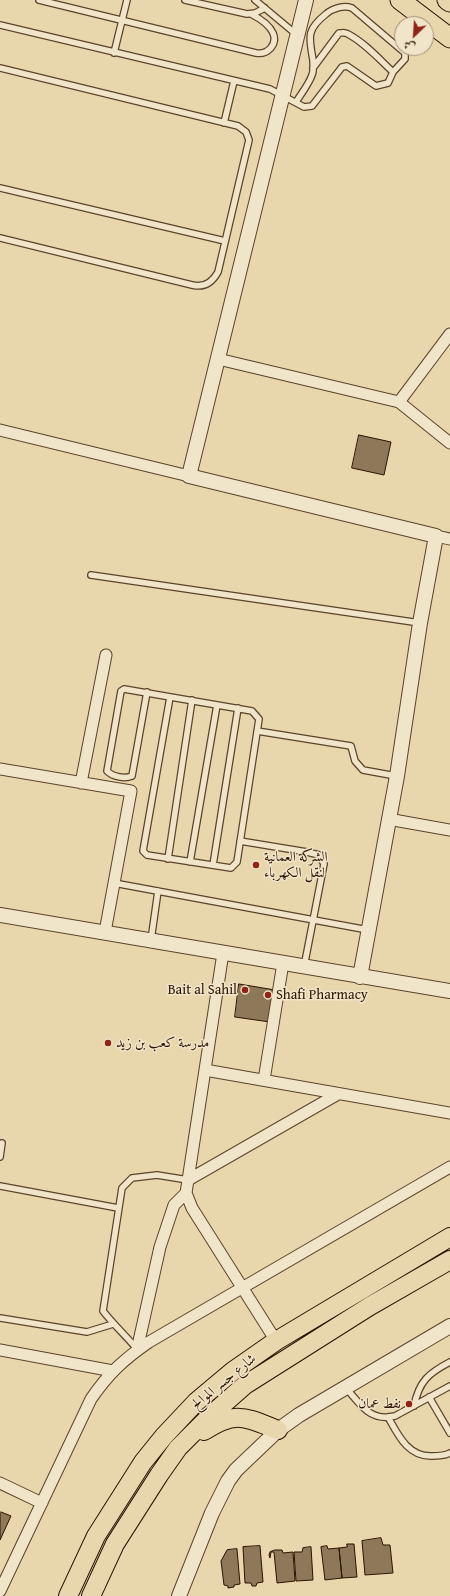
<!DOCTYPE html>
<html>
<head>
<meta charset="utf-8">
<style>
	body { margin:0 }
	#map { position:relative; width:450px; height:1596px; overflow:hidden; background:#e8d6ac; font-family:"Gentium Book Plus",Amiri,serif }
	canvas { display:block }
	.north { position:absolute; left:394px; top:16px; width:40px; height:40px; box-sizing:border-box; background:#f0e4c9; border:1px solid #a19079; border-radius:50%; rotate:205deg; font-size:11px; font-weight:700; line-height:16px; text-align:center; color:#2b1300 }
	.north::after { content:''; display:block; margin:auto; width:14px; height:18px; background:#8f2418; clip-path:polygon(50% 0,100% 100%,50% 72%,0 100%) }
</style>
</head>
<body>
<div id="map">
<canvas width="450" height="1596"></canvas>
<div class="north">ش</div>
</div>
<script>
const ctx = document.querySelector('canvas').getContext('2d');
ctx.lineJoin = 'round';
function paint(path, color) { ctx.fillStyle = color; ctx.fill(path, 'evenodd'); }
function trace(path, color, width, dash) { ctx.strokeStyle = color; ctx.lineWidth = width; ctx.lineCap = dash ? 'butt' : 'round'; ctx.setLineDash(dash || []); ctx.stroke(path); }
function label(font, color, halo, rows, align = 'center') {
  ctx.font = font + ' "Gentium Book Plus",Amiri,serif'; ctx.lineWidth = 3; ctx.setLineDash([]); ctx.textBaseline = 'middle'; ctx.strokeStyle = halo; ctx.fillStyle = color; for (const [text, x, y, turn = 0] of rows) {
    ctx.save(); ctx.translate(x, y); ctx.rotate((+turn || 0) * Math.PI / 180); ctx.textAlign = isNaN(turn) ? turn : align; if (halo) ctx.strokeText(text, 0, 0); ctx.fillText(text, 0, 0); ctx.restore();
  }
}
const building = new Path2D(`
	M 359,435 L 391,442 L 384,475 L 352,468 Z
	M 239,984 L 275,990 L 270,1022 L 235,1017 Z
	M 1,1512 L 11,1516 L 0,1540 L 0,1513 Z
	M 381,1538 L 383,1545 L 390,1545 L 393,1573 L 365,1575 L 362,1541 Z
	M 347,1544 L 354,1544 L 357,1577 L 342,1578 L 339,1548 L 347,1547 Z
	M 260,1546 L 263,1582 L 257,1583 L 256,1586 L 252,1586 L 251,1583 L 245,1583 L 243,1547 Z
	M 327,1546 L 328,1549 L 339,1548 L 342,1578 L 325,1580 L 321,1547 Z
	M 311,1547 L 313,1580 L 296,1581 L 294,1552 L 302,1552 L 303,1548 Z
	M 237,1549 L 240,1584 L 234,1585 L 234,1587 L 228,1588 L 228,1586 L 224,1585 L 221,1561 L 227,1550 Z
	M 275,1550 L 282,1550 L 283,1553 L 293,1552 L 295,1581 L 277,1583 L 274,1552 L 271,1552 L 270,1558 L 269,1555 L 270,1552 Z`);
paint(building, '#8d7859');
trace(building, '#2b1300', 1);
const service = new Path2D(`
	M 39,0 L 256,53 C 267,55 278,45 273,33 C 269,24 259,18 251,14
	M 185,0 L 247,14 L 255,13 L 265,8
	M 255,0 L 297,35
	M 0,25 L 270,89 L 304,107 L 312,106 L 342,67 L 347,66 L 376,86 L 388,83 L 393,72 L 405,59 L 405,53 L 352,8 C 344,5 333,8 326,14 C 306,30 309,37 313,60 C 313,65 314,71 312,75 C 309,84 301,94 296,102
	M 114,53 L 127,0
	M 0,68 L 238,126 L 246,132 L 249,140 L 218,272 C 212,283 204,288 192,285 L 0,238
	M 313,68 L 339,33 C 342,33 345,32 348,34 C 365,43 379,59 393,72
	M 224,123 L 234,81
	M 0,188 L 225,241
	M 91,575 L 420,623
	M 147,692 L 132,776 C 125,779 113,777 107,771 L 121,691 L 124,689 L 252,711 L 259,719 L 237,862 L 231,868 L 147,855 L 143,851 L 170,697
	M 257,731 L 351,746 L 355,761 L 363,770 L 396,776
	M 240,841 L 307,852 L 319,855 L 324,864 L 304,967
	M 168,859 L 192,700
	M 190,862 L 217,705
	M 213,865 L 238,708
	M 114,883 L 368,930
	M 151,940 L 158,891
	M 0,1157 L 2,1143
	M 0,1186 L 118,1208
	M 0,1318 L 87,1332 L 113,1324
	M 137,1349 C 126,1336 114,1325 103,1311 L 122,1188 L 132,1178 L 157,1175 L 188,1180
	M 346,1388 C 361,1405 370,1422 395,1416 L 450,1386
	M 429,1397 L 450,1433
	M 414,1406 C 419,1381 429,1373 450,1362
	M 388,1417 C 398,1435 408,1457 432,1456 C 438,1456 444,1456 450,1453`);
const minor = new Path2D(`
	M 218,359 L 399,402 L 450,443
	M 399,402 L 450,334
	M 0,430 L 189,476
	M 436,536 L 450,539
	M 0,769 L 131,791 L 105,932
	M 81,783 L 106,655
	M 388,819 L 450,830
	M 223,953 L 186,1193 L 192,1208 L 276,1341
	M 205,1070 L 450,1113
	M 264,1080 L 283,963
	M 188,1180 L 338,1094
	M 0,1350 L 113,1371
	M 137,1350 L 160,1247 L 174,1205 L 186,1193
	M 0,1483 L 42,1503
	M 0,1591 L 91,1399 C 108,1374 124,1359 149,1342 L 450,1167`);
const tertiary = new Path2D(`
	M 306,0 L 189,476 L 436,536 L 420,623 L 397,776 L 360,977
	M 0,915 C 150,939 300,967 450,991
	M 179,1596 L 212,1513 L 228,1481 L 236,1470 L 278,1430 L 299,1415 L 450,1326`);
const primary = new Path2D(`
	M 204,1431 C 236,1410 245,1417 278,1430
	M 68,1596 L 96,1536 L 143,1462 L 164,1436 L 196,1402 L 233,1371 L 276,1341 L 450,1237
	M 91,1596 L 115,1544 L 159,1475 L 178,1448 L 211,1415 L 245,1385 L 370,1306 L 450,1260`);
const trunk = new Path2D(`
	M 400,0 L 450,38
	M 447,0 L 450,2`);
trace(service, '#5a442b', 8);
trace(minor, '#5a442b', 13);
trace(tertiary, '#5a442b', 16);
trace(primary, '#2b1300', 20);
trace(trunk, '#2b1300', 21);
trace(service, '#f0e4c9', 5.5);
trace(minor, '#f0e4c9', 11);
trace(tertiary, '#f0e4c9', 14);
trace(primary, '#e8d6ac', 18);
trace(trunk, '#e8d6ac', 19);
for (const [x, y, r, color] of [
	[256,865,4,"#8f2418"],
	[245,990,4,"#8f2418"],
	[268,995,4,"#8f2418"],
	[108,1043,4,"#8f2418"],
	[409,1404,4,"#8f2418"]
]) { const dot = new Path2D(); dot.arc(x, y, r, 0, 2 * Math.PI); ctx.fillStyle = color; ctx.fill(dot); trace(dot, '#f0e4c9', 1.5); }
label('14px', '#2b1300', '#f0e4c9', [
	["الشرکة العمانیة",264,857],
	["لنقل الکهرباء",264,873],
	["Bait al Sahil",237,990,"right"],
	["Shafi Pharmacy",276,995],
	["مدرسة كعب بن زيد",116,1043],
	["نفط عمان",401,1404,"right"]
], 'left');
label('14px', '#2b1300', '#f0e4c9', [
	["شارع جسر الموالح",224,1382,-39]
]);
</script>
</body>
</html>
